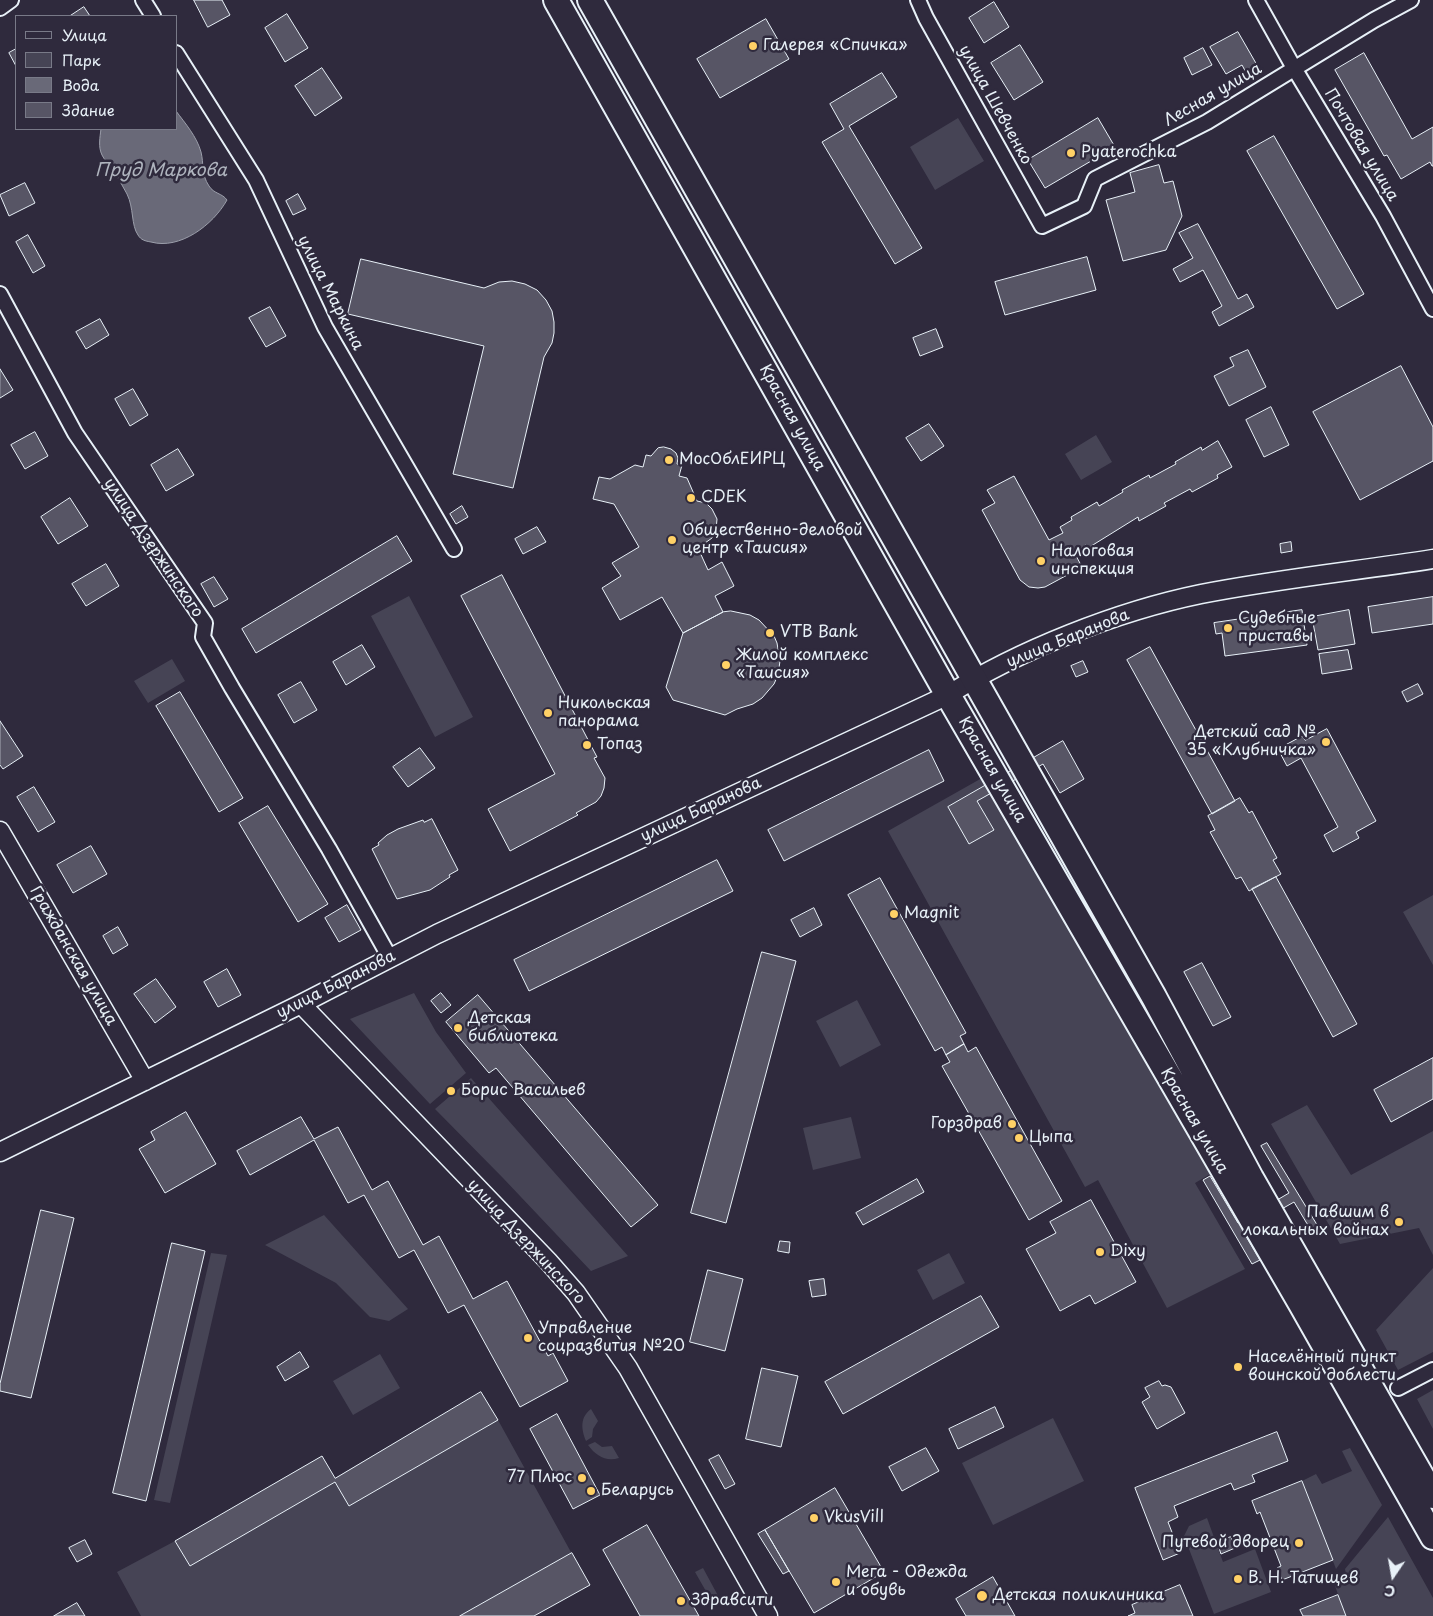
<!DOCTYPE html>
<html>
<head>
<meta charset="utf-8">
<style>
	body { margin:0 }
	#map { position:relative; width:1433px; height:1616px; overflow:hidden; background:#2f2a3d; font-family:"Playpen Sans",sans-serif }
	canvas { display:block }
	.legend { position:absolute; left:15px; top:15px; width:162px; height:115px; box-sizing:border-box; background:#2f2a3d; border:1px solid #797a88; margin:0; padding:6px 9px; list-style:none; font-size:15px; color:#e8f1f8 }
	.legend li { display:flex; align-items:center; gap:10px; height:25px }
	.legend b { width:25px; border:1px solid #797a88 }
	.north { position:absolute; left:1368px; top:1551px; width:50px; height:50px; -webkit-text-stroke:4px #2f2a3d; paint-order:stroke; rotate:192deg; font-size:14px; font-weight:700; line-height:20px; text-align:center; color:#e8f1f8 }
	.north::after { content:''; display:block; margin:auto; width:18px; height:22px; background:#e8f1f8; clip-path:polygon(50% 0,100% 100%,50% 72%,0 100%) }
</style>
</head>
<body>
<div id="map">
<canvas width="1433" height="1616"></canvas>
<ul class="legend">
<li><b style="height:6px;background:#2f2a3d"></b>Улица</li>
<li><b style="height:14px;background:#464455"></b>Парк</li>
<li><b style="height:14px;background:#696978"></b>Вода</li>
<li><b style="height:14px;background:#575565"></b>Здание</li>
</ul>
<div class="north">С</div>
</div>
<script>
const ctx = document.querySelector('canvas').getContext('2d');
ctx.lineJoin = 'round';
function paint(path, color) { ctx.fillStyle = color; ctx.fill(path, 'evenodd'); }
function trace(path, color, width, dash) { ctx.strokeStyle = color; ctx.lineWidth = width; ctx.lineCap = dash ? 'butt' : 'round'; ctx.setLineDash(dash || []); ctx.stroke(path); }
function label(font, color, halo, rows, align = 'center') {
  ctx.font = font + ' "Playpen Sans",sans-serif'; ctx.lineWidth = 5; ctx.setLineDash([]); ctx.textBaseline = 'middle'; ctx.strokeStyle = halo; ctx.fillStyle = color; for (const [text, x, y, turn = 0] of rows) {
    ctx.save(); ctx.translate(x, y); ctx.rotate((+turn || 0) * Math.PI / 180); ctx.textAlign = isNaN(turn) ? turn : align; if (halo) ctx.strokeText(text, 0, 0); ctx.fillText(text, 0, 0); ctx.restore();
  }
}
paint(new Path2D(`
	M 958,118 L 984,161 L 935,190 L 910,147 Z
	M 1096,435 L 1112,462 L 1081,480 L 1065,454 Z
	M 409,596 L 473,717 L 435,737 L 371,616 Z
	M 172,659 L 185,681 L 148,703 L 134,681 Z
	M 982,778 L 1212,1173 L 1195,1183 L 1245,1269 L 1167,1308 L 1098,1180 L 1085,1187 L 888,831 Z
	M 1433,895 L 1433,965 L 1403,912 Z
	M 414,993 L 436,1032 L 466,1073 L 430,1104 L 350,1019 Z
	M 857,1000 L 881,1045 L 840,1067 L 816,1021 Z
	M 471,1078 L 628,1256 L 591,1271 L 503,1178 L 435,1109 Z
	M 1307,1105 L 1351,1175 L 1433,1131 L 1433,1255 L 1419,1228 L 1340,1244 L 1271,1124 Z
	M 851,1117 L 861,1158 L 813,1170 L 803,1128 Z
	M 324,1215 L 408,1309 L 389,1321 L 370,1317 L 336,1283 L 265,1245 Z
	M 211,1253 L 227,1255 L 170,1503 L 154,1500 Z
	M 949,1253 L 965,1283 L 933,1300 L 917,1270 Z
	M 1433,1268 L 1433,1352 L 1398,1370 L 1376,1330 Z
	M 380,1354 L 400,1388 L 353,1415 L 333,1381 Z
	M 1433,1390 L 1433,1429 L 1417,1399 Z
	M 591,1409 L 598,1421 L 593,1429 L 592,1437 L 586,1441 C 581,1429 580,1417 591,1409 Z
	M 1053,1418 L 1084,1481 L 993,1525 L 962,1463 Z
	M 498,1420 L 572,1554 L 460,1616 L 141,1616 L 117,1572 L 175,1541 L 190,1566 L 335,1482 L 349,1506 Z
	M 595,1442 L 602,1447 L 612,1446 L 619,1458 C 606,1462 596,1456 588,1445 Z
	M 1350,1448 L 1382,1505 L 1336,1569 L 1302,1481 L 1316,1474 L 1322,1484 L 1352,1471 L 1342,1451 Z
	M 1388,1517 L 1433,1598 L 1433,1616 L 1346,1616 L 1335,1586 L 1347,1579 L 1345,1569 Z
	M 1207,1518 L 1223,1562 L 1255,1549 L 1271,1592 L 1214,1614 L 1184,1536 L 1189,1526 Z
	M 703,1568 L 722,1603 L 715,1607 L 695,1572 Z`), '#464455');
const water = new Path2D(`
	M 176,111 C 185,123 197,137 201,152 C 204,164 201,174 209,186 C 214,194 222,193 227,200 C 213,225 180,250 151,242 C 145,241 141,240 138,235 C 131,225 134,208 127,194 C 122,185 117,176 112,167 C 109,163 104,160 102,155 C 98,147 100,137 101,129 L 176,129 Z`);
paint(water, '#696978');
trace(water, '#9c9fab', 1);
const building = new Path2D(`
	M 194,0 L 222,0 L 230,15 L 208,27 Z
	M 994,2 L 1009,27 L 984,43 L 969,18 Z
	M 84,7 L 90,16 L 70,16 Z
	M 287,14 L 308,48 L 285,62 L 265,28 Z
	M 766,19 L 789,59 L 720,98 L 697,59 Z
	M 1238,32 L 1261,72 L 1249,78 L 1242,65 L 1226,74 L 1210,47 Z
	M 1020,45 L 1043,82 L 1014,100 L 991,63 Z
	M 1203,48 L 1212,65 L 1192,75 L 1184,58 Z
	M 16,49 L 16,66 L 9,53 Z
	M 1364,53 L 1412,139 L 1433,127 L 1433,166 L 1432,166 L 1430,162 L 1401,179 L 1387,155 L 1384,156 L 1335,70 Z
	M 322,68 L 342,98 L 315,116 L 295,86 Z
	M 882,73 L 897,97 L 849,126 L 922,248 L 895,264 L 822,142 L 844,129 L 830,104 Z
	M 1098,118 L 1115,147 L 1045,188 L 1028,160 Z
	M 1274,136 L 1364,294 L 1337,309 L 1247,151 Z
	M 1159,165 L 1164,183 L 1173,181 L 1182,216 L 1166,250 L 1123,261 L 1106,200 L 1135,192 L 1130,173 Z
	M 25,183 L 35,203 L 9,216 L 0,195 Z
	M 298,194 L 306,209 L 293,215 L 286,201 Z
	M 1198,224 L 1238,299 L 1247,294 L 1254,307 L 1219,326 L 1212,312 L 1222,306 L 1203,270 L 1180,282 L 1173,269 L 1193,258 L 1179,233 Z
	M 28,235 L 45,266 L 33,273 L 16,242 Z
	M 1087,257 L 1096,290 L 1005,315 L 995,282 Z
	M 361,259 L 484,288 L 499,282 L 512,281 L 525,284 L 537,290 L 546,300 L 552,311 L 554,322 L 554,333 L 552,343 L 544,357 L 513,488 L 453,474 L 484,346 L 348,314 Z
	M 270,307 L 286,336 L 266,347 L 249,318 Z
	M 100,319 L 109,335 L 86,349 L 76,332 Z
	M 936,329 L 943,347 L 920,356 L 913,338 Z
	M 1248,350 L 1266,387 L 1229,406 L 1214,376 L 1234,366 L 1230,358 Z
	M 1401,366 L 1433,427 L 1433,461 L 1360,500 L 1313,412 Z
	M 0,369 L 13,390 L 0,398 Z
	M 133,389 L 148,415 L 130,426 L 115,399 Z
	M 1271,407 L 1289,445 L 1264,457 L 1246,420 Z
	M 929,424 L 944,446 L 921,461 L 906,438 Z
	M 35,432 L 48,456 L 25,469 L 11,445 Z
	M 1218,441 L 1232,467 L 1217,475 L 1218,478 L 1192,492 L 1190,489 L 1164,503 L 1166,506 L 1139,521 L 1138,517 L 1088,548 L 1086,545 L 1074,552 L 1082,567 L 1045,587 L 1038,588 L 1029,587 L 1020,580 L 982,510 L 995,503 L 987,490 L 1014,476 L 1049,540 L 1063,533 L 1060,527 L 1072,520 L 1071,517 L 1097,502 L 1099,506 L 1123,492 L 1122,490 L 1149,475 L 1150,478 L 1176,464 L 1175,462 L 1201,447 L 1202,450 Z
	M 664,447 L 671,449 L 676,453 L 678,458 L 677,464 L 682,465 L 679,476 L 687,478 L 697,501 L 706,503 L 712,509 L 717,519 L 716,530 L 712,538 L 698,548 L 708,570 L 722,562 L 734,586 L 715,596 L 723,612 L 683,633 L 662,597 L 620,620 L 602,588 L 621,576 L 612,563 L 639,547 L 614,504 L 593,499 L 599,477 L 610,479 L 635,465 L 643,467 L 646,455 L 651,456 L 658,448 Z
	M 178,449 L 194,475 L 166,491 L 151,465 Z
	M 70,498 L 88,526 L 58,544 L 41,517 Z
	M 462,506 L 468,517 L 456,524 L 450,514 Z
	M 537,527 L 546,542 L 523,554 L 515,539 Z
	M 397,536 L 412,561 L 256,653 L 242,629 Z
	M 1291,542 L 1292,551 L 1281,553 L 1280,544 Z
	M 106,564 L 119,586 L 86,606 L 72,584 Z
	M 502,575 L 597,757 L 594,758 L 605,778 L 604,788 L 601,796 L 596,802 L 576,813 L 578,815 L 510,851 L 488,809 L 555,774 L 461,596 Z
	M 214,577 L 228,599 L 214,607 L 201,584 Z
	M 1433,597 L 1433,624 L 1372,633 L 1368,607 Z
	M 1302,610 L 1307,645 L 1225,656 L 1222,633 L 1216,634 L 1214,623 Z
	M 1349,610 L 1355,644 L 1318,650 L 1312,617 Z
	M 731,611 L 750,615 L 759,620 L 774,636 L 777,643 L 780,661 L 778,675 L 774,684 L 762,698 L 753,704 L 737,709 L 725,715 L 673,700 L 666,687 L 683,633 L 723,612 Z
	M 362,645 L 375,667 L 346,685 L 333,662 Z
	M 1150,647 L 1235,801 L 1212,814 L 1127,660 Z
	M 1348,650 L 1352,669 L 1322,674 L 1319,654 Z
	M 1083,661 L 1088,672 L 1076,677 L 1071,666 Z
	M 301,682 L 317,710 L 294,723 L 278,695 Z
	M 1418,684 L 1423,694 L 1407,702 L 1402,692 Z
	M 180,692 L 243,798 L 219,812 L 156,706 Z
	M 0,721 L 23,756 L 3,769 L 0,765 Z
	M 1327,729 L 1376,821 L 1356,832 L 1359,838 L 1333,852 L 1324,835 L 1338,827 L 1301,758 L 1287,766 L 1278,749 L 1302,736 L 1305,740 Z
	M 1063,741 L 1084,779 L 1060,793 L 1043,764 L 977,801 L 994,830 L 969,844 L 948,807 Z
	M 420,748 L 435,768 L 408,787 L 393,767 Z
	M 929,750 L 944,781 L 784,861 L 768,830 Z
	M 34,787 L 55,822 L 38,832 L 17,797 Z
	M 1240,798 L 1249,813 L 1252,811 L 1277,858 L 1273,860 L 1281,874 L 1249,891 L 1241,877 L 1236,879 L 1210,832 L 1215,830 L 1208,816 Z
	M 268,806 L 328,904 L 298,922 L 239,823 Z
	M 432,819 L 458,870 L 449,875 L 450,877 L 430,890 L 397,899 L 372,849 L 379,845 L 378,843 L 387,835 L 398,829 L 423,820 L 424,822 Z
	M 91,846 L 107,874 L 73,893 L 57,865 Z
	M 717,860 L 733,891 L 529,991 L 514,960 Z
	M 1276,877 L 1357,1024 L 1333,1037 L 1252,889 Z
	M 880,878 L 966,1033 L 960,1036 L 964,1044 L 946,1055 L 942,1047 L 935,1051 L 848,895 Z
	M 347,905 L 361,930 L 339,942 L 325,918 Z
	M 814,908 L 822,925 L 800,937 L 791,920 Z
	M 118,927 L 128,945 L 113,954 L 103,936 Z
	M 762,952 L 796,961 L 726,1223 L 691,1213 Z
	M 1202,963 L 1231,1017 L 1213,1026 L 1184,972 Z
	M 227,969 L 241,995 L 218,1007 L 204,982 Z
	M 156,979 L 176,1007 L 155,1023 L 134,994 Z
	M 441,993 L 451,1005 L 441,1013 L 431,1001 Z
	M 478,995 L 658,1205 L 631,1227 L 496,1068 L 489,1073 L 446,1022 Z
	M 964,1044 L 968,1052 L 976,1047 L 1062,1201 L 1029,1220 L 942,1066 L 950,1062 L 946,1055 Z
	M 1433,1058 L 1433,1099 L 1391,1122 L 1374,1090 Z
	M 186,1112 L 216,1164 L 165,1193 L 139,1149 L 155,1140 L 151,1132 Z
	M 301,1117 L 314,1139 L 338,1127 L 372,1190 L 388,1181 L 423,1245 L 439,1236 L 473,1299 L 507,1281 L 548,1356 L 553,1353 L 568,1381 L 520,1407 L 464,1305 L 448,1313 L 414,1250 L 399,1258 L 364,1195 L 348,1203 L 314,1140 L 250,1175 L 237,1151 Z
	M 1267,1143 L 1319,1228 L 1312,1232 L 1294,1202 L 1243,1231 L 1260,1260 L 1252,1264 L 1203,1180 L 1210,1176 L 1238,1223 L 1289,1193 L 1261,1146 Z
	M 917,1179 L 924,1192 L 863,1225 L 856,1213 Z
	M 1091,1200 L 1136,1282 L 1095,1304 L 1090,1295 L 1060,1311 L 1026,1249 L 1056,1233 L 1050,1222 Z
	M 41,1210 L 74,1218 L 31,1398 L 0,1391 L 0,1384 Z
	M 780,1241 L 790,1242 L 789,1253 L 778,1251 Z
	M 172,1243 L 205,1251 L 146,1501 L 113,1493 Z
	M 708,1270 L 743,1279 L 725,1351 L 690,1342 Z
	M 824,1279 L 826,1295 L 812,1297 L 809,1281 Z
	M 981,1296 L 999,1327 L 843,1414 L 825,1382 Z
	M 300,1352 L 309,1367 L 285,1381 L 277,1367 Z
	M 762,1368 L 798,1376 L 781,1447 L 746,1439 Z
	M 1159,1381 L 1162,1386 L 1165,1385 L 1171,1387 L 1185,1413 L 1157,1429 L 1142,1402 L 1150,1397 L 1145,1388 Z
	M 481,1392 L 498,1420 L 349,1506 L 335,1482 L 190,1566 L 175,1541 L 322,1456 L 335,1478 Z
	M 995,1407 L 1004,1427 L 958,1449 L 949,1429 Z
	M 557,1414 L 600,1495 L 573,1509 L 530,1429 Z
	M 1277,1432 L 1288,1461 L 1252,1475 L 1255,1482 L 1234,1490 L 1231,1483 L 1174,1506 L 1178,1517 L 1168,1522 L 1180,1553 L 1163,1560 L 1135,1488 Z
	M 926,1448 L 939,1471 L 902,1491 L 889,1467 Z
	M 719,1455 L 735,1484 L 725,1489 L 709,1460 Z
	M 1302,1481 L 1333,1560 L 1282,1580 L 1277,1568 L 1281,1566 L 1260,1512 L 1257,1514 L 1252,1501 Z
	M 835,1488 L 884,1572 L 814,1613 L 765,1530 Z
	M 647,1525 L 699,1616 L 640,1616 L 612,1566 L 603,1550 Z
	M 765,1530 L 789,1571 L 783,1574 L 758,1534 Z
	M 1231,1537 L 1235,1548 L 1221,1554 L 1217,1542 Z
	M 85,1540 L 92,1554 L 77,1562 L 69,1548 Z
	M 572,1553 L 590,1585 L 534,1616 L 460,1616 Z
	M 993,1577 L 1015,1616 L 966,1616 L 956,1599 Z
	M 1180,1585 L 1193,1616 L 1128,1616 L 1135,1613 L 1132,1605 Z
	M 1338,1595 L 1346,1616 L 1303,1616 L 1300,1610 Z
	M 77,1603 L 85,1616 L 54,1616 Z`);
paint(building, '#575565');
trace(building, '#e8f1f8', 1);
const minor = new Path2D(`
	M 143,0 L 153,16
	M 918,0 L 926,18 L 1042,226 L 1084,206 L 1095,179 L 1207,122 L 1374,20 L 1411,0
	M 1256,0 L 1294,68 L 1383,216 L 1433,309
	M 0,8 L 11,0
	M 176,53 L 256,180 L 325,327 L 454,549
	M 0,294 L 75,433 L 205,623 L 203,637 L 232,688 L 329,849 L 390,958
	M 1398,1388 L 1433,1370`);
const tertiary = new Path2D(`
	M 0,831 L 145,1081
	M 301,1004 L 548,1261 L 576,1293 L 628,1368 L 768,1616
	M 0,1152 L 301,1004 L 437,934 L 948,695 C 1019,650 1118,611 1201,594 C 1277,579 1356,571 1433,559`);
const trunk = new Path2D(`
	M 556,0 L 948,695 L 1301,1304 L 1433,1537
	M 590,0 L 1154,997 L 1251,1178 L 1433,1496`);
trace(minor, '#e8f1f8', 18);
trace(tertiary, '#e8f1f8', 21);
trace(trunk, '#e8f1f8', 28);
trace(minor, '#2f2a3d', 14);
trace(tertiary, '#2f2a3d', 18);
trace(trunk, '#2f2a3d', 24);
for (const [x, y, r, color] of [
	[753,46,5,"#ffd166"],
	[1071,153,5,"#ffd166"],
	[669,460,5,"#ffd166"],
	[691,498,5,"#ffd166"],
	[672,540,5,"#ffd166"],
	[1041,561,5,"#ffd166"],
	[1228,628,5,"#ffd166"],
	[770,633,5,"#ffd166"],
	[726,665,5,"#ffd166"],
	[548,713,5,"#ffd166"],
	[1326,742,5,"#ffd166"],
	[587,745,5,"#ffd166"],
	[894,914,5,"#ffd166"],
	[458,1028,5,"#ffd166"],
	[451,1091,5,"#ffd166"],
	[1012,1124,5,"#ffd166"],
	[1019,1138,5,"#ffd166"],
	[1399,1222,5,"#ffd166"],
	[1100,1252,5,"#ffd166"],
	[528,1338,5,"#ffd166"],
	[1238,1367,5,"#ffd166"],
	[582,1478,5,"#ffd166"],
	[591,1491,5,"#ffd166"],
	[814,1518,5,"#ffd166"],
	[1299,1543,5,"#ffd166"],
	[1238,1579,5,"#ffd166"],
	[836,1582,5,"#ffd166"],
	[982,1596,6,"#ffd166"],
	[681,1601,5,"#ffd166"]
]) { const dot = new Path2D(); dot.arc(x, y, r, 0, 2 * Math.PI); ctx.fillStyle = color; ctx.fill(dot); trace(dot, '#2f2a3d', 2); }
label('16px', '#e8f1f8', '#2f2a3d', [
	["Галерея «Спичка»",763,46],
	["Pyaterochka",1081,153],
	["МосОблЕИРЦ",679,460],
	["CDEK",701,498],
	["Общественно-деловой",682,531],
	["центр «Таисия»",682,549],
	["Налоговая",1051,552],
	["инспекция",1051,570],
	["Судебные",1238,619],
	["приставы",1238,637],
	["VTB Bank",780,633],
	["Жилой комплекс",736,656],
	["«Таисия»",736,674],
	["Никольская",558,704],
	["панорама",558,722],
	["Детский сад №",1316,733,"right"],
	["35 «Клубничка»",1316,751,"right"],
	["Топаз",597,745],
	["Magnit",904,914],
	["Детская",468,1019],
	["библиотека",468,1037],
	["Борис Васильев",461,1091],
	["Горздрав",1002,1124,"right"],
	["Цыпа",1029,1138],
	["Павшим в",1389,1213,"right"],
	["локальных войнах",1389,1231,"right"],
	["Dixy",1110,1252],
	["Управление",538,1329],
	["соцразвития №20",538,1347],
	["Населённый пункт",1248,1358],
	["воинской доблести",1248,1376],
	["77 Плюс",572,1478,"right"],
	["Беларусь",601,1491],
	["VkusVill",824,1518],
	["Путевой дворец",1289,1543,"right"],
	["Мега - Одежда",846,1573],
	["и обувь",846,1591],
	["В. Н. Татищев",1248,1579],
	["Детская поликлиника",993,1596],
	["Здравсити",691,1601]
], 'left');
label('16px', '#e8f1f8', '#2f2a3d', [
	["Лесная улица",1213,95,-30],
	["улица Шевченко",995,105,61],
	["Почтовая улица",1361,145,59],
	["улица Маркина",330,293,63],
	["Красная улица",792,418,61],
	["улица Дзержинского",153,548,56],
	["улица Баранова",1068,639,-22],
	["Красная улица",992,770,60],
	["улица Баранова",701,810,-25],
	["Гражданская улица",73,956,60],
	["улица Баранова",336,985,-27],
	["Красная улица",1194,1121,60],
	["улица Дзержинского",526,1242,47]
]);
label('italic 18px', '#afb4be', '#2f2a3d', [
	["Пруд Маркова",161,171]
]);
</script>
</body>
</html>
